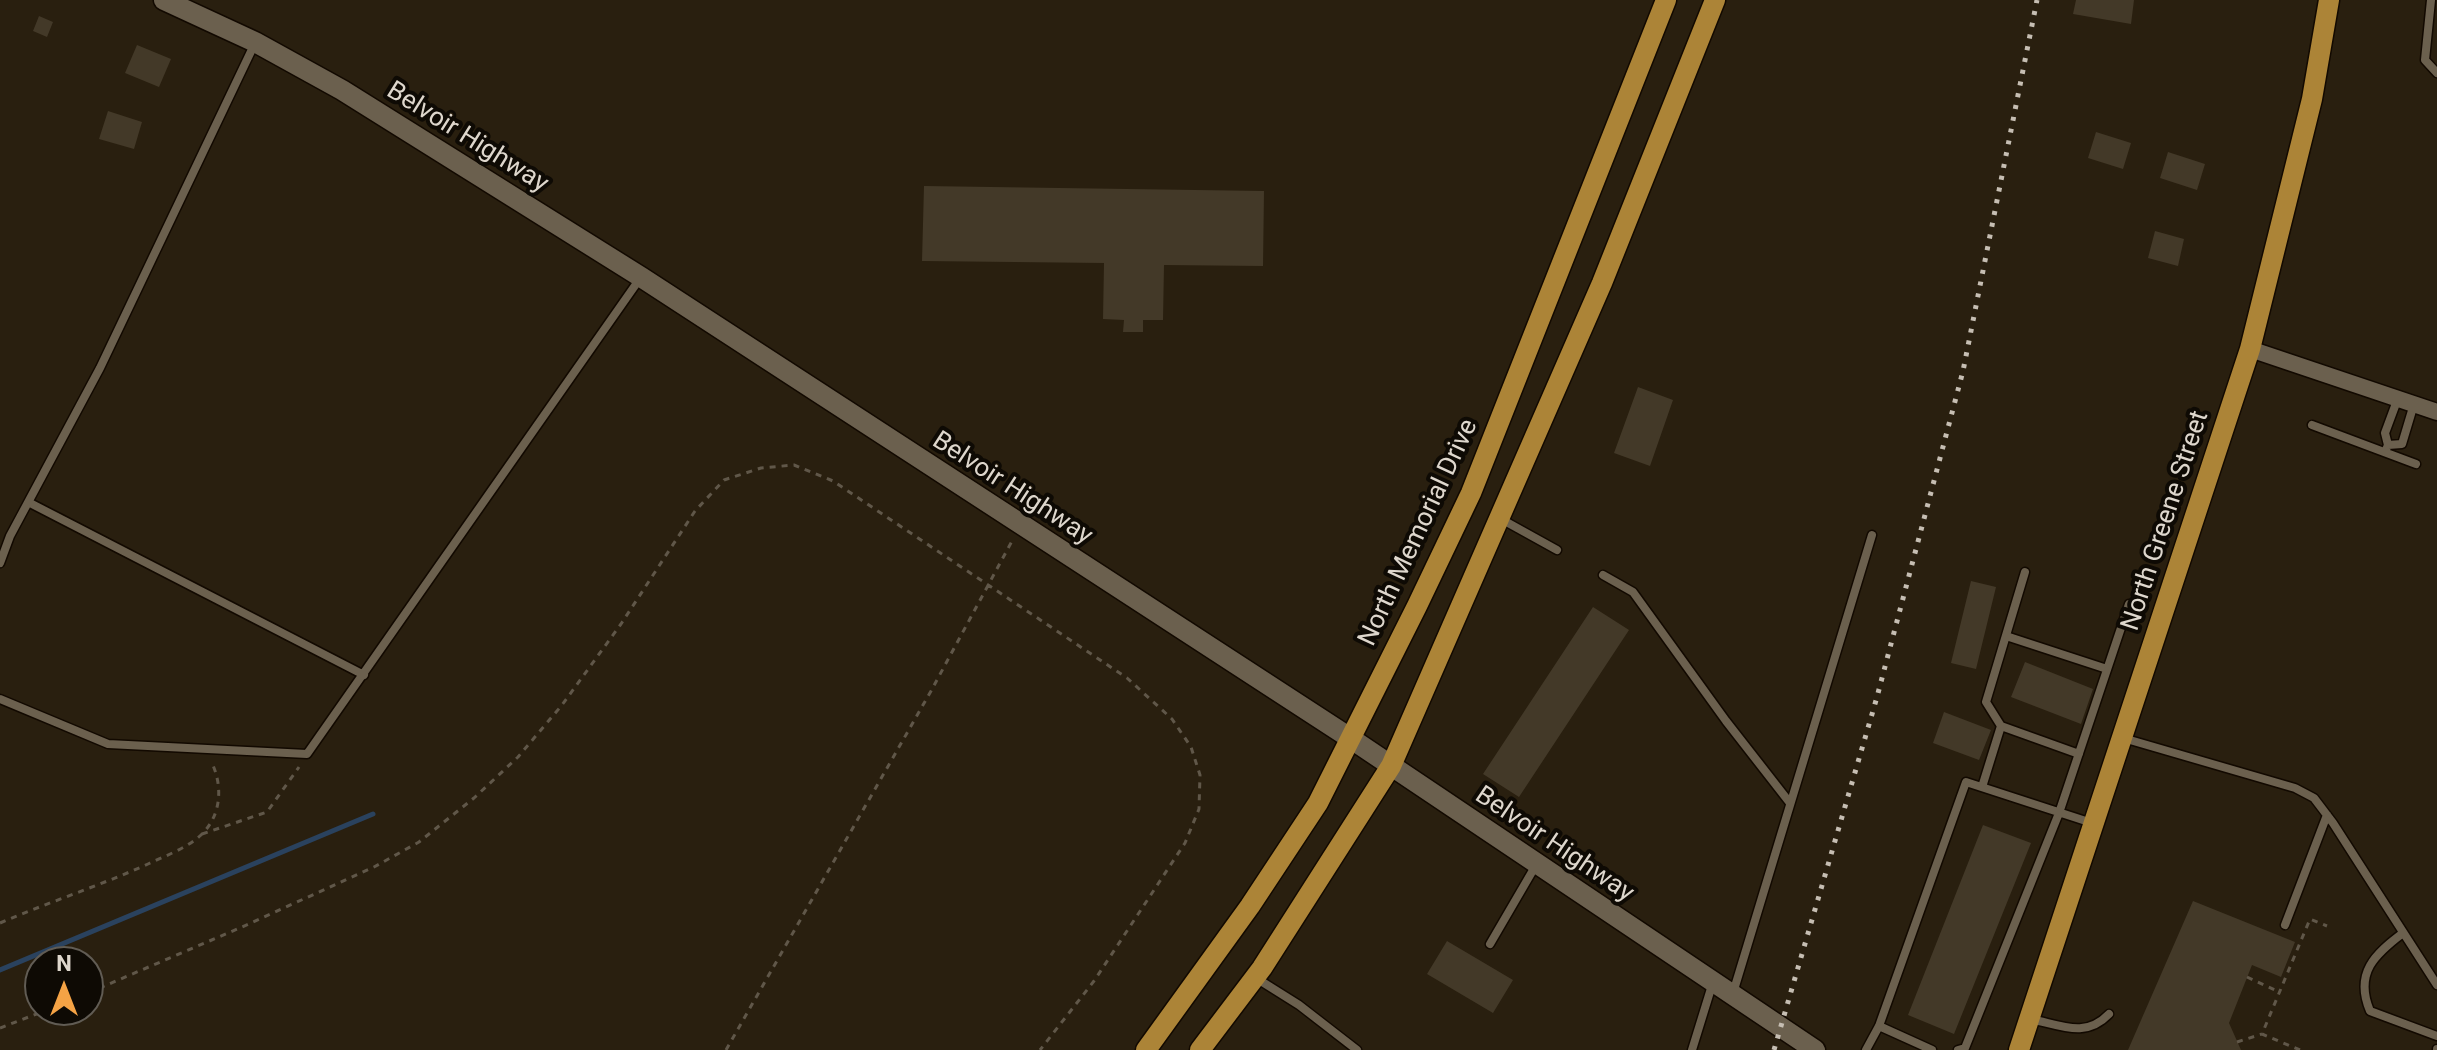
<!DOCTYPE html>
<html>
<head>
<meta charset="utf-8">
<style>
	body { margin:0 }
	#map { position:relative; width:2437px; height:1050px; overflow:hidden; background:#291f0f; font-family:Roboto,sans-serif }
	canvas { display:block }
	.north { position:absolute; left:24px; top:946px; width:80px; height:80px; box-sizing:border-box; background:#0e0a04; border:2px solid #615c54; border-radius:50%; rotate:0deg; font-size:22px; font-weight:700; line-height:32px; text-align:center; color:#ded7cd }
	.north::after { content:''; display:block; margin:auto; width:28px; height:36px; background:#f5a345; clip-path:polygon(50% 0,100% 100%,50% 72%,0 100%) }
</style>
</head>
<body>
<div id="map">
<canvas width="2437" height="1050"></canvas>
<div class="north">N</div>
</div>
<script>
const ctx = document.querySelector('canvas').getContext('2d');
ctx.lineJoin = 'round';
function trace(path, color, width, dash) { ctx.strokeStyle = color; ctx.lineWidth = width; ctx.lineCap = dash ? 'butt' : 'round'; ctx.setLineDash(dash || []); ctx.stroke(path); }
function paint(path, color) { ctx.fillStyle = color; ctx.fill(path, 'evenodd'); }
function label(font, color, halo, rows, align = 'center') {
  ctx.font = font + ' Roboto,sans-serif'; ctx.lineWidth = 8; ctx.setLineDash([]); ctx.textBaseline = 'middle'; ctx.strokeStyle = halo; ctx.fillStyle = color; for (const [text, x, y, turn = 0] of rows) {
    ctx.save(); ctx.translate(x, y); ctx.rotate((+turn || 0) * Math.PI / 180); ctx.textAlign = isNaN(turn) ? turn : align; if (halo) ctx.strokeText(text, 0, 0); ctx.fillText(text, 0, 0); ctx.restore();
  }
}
trace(new Path2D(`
	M 0,970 L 373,814`), '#2a425e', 5);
paint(new Path2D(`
	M 2076,0 L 2134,0 L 2131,24 L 2073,14 Z
	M 39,16 L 53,22 L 47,37 L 33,31 Z
	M 137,45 L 171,59 L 159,87 L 125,73 Z
	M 108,111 L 142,122 L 134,149 L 99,139 Z
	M 2096,132 L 2131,143 L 2123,169 L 2088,158 Z
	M 2168,152 L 2205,164 L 2197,190 L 2160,178 Z
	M 924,186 L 1264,191 L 1263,266 L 1164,265 L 1163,320 L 1143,320 L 1143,332 L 1123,332 L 1124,320 L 1103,319 L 1104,263 L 922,261 Z
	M 2155,231 L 2184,239 L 2178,266 L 2148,258 Z
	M 1638,387 L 1673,400 L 1650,466 L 1614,453 Z
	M 1971,581 L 1996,587 L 1976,669 L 1951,663 Z
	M 1593,607 L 1629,630 L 1519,797 L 1483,774 Z
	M 2025,662 L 2093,689 L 2081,724 L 2011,697 Z
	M 1944,712 L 1991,730 L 1979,760 L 1933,743 Z
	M 1983,825 L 2031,843 L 1954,1034 L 1908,1015 Z
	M 2193,901 L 2295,942 L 2281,977 L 2252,965 L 2229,1023 L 2241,1050 L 2128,1050 Z
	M 1447,941 L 1513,980 L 1493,1013 L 1427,974 Z`), '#433928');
const service = new Path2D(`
	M 2431,0 L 2425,60 L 2437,73
	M 2312,425 L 2416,464
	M 2388,445 L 2402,444 L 2414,404
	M 2385,452 L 2388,445 L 2385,433 L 2398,398
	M 30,503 L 364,675
	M 1501,519 L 1557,550
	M 0,563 L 10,536 L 100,368 L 255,43
	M 2025,572 L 1986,702 L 2001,726 L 2079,754
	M 1603,575 L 1633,592 L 1726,721 L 1790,803
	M 2006,636 L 2107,669
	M 0,699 L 108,744 L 307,754 L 641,277
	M 2123,738 L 2295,788 L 2314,798 L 2333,823 L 2437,985
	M 1982,787 L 2001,726
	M 2285,925 L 2327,815
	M 2403,933 C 2375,954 2354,973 2370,1011 L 2437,1036
	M 1490,944 L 1536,865
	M 1256,978 L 1299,1005 L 1357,1050
	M 1733,993 L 1872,535
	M 2030,1019 C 2061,1025 2085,1039 2109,1014
	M 1879,1026 L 1932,1050
	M 1692,1050 L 1713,982
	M 1866,1050 L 1879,1026 L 1966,782 L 2092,823
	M 1958,1050 L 1965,1048 L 2059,813 L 2129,604
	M 2437,1050 L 2437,1049`);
const minor = new Path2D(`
	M 2250,349 L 2437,412`);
const tertiary = new Path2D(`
	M 164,0 L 255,42 L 342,90 L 641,277 L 1350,738 L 1815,1050`);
const primary = new Path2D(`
	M 1146,1050 L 1250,906 L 1318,803 L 1417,606 L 1471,493 L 1666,0
	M 1200,1050 L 1262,968 L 1391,766 L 1602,283 L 1715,0
	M 2019,1050 L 2250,349 L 2312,99 L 2329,0`);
trace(service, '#120900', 11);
trace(minor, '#120900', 19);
trace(tertiary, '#120900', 23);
trace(primary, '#120900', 23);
trace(new Path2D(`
	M 202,834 L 267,812 L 299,767
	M 0,923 C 49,902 99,886 148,864 C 165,856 187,848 201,835 C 222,815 223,785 211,761
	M 2247,977 L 2275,990
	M 88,993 L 242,927 L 374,867 L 419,842 L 474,798 L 518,757 L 562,705 L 621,624 L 695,511 L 724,480 L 761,468 L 794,465 L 833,481 L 1127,678 L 1172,719 L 1191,747 L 1200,775 L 1199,809 L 1185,843 L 1094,981 L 1040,1050
	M 0,1028 L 47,1010
	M 2237,1042 L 2262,1034
	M 726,1050 L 931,691 L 1012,541
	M 2300,1050 L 2262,1034 L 2310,919 L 2327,926`), '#605749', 3, [6, 6]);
trace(service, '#6b604e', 8);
trace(minor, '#6b604e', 16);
trace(tertiary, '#6b604e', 20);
trace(primary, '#ac8437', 20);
trace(new Path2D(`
	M 1774,1050 L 1877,697 L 1963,371 L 2037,0`), '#c6beb3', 5, [4, 8]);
label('26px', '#ded7cd', '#0e0a04', [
	["Belvoir Highway",467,138,32],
	["Belvoir Highway",1012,489,33],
	["North Greene Street",2166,521,-72],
	["North Memorial Drive",1419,533,-65],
	["Belvoir Highway",1554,845,34]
]);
</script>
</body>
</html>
